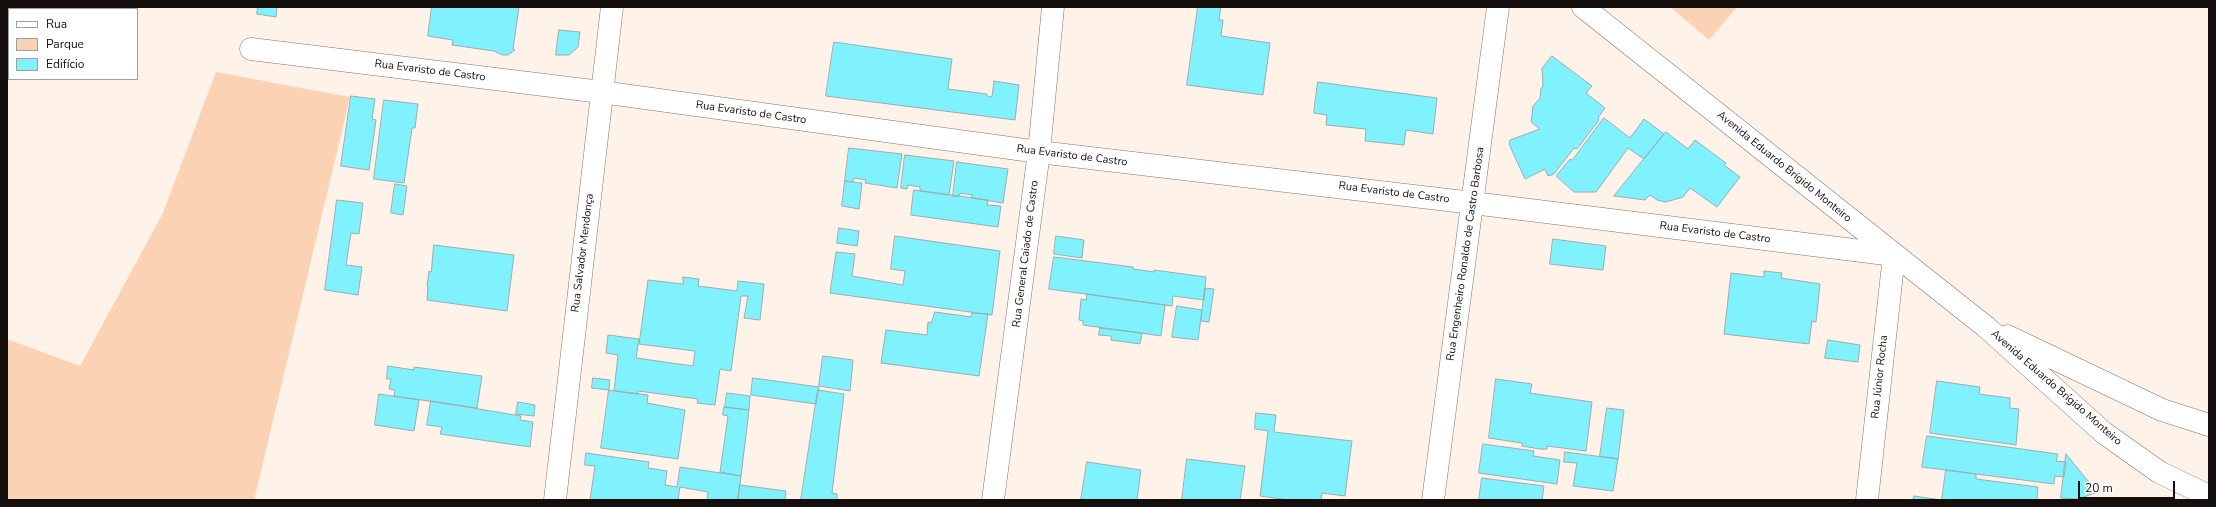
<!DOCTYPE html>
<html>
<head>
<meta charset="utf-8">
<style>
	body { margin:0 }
	#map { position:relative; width:2216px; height:507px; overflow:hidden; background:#fff2e9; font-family:"Nunito Sans",sans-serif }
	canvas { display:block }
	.frame { position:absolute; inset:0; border:8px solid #140f0c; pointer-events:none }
	.legend { position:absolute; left:8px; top:8px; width:130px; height:72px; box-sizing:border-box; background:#fff; border:1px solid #a19f9e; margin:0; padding:5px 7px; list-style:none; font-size:12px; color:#140f0c }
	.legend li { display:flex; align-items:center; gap:8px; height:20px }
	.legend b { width:20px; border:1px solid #a19f9e }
	.scale { position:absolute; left:2078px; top:481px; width:97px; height:18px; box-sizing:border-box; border:2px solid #140f0c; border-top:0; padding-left:5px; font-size:12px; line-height:14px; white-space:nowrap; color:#140f0c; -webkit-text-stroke:3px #fff; paint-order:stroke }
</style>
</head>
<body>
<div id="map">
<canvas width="2216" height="507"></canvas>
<div class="frame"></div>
<ul class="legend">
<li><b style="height:5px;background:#fff"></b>Rua</li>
<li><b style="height:11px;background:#fcd2b4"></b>Parque</li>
<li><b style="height:11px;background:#80f1ff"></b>Edifício</li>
</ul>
<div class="scale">20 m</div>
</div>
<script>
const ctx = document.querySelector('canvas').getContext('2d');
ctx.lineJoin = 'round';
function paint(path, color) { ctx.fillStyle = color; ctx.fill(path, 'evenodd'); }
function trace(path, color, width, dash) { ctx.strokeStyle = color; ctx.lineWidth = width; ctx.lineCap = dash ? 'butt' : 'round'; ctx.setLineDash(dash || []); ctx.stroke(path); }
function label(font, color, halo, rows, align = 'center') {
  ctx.font = font + ' "Nunito Sans",sans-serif'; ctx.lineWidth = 3; ctx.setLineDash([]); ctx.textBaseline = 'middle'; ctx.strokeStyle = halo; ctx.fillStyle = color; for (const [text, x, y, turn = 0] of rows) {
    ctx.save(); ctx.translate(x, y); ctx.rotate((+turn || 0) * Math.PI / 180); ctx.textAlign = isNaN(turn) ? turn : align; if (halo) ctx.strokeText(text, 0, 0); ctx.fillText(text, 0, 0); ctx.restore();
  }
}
paint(new Path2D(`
	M 1670,7 L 1737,7 L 1709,40 Z
	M 216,72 L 350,97 L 254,500 L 7,500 L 7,339 L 80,366 L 163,213 Z`), '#fcd2b4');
const building = new Path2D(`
	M 258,7 L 277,7 L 276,17 L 257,14 Z
	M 432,7 L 519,7 L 513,49 L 515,50 L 508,55 L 502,55 L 494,51 L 452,45 L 453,40 L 428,36 Z
	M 1198,7 L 1221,7 L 1219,20 L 1223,20 L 1221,36 L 1270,43 L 1263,95 L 1187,85 Z
	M 559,30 L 580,32 L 578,47 L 569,55 L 556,55 Z
	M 834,42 L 952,59 L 948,89 L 987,94 L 987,96 L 992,97 L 994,81 L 1019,85 L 1015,120 L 826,96 Z
	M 1552,56 L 1592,86 L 1586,93 L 1605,108 L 1598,118 L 1599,120 L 1577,149 L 1574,148 L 1554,174 L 1548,176 L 1545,169 L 1525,179 L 1509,144 L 1510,140 L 1540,129 L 1531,122 L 1533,106 L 1540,98 L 1541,88 L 1543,87 L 1542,69 Z
	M 1318,82 L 1437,98 L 1433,134 L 1406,130 L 1404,145 L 1365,141 L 1366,129 L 1326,125 L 1327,115 L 1314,113 Z
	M 351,96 L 375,99 L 372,119 L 376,120 L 369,170 L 341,166 Z
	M 384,100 L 418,104 L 415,128 L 412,128 L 404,183 L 374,179 Z
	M 1604,118 L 1630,138 L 1644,119 L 1664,134 L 1644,159 L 1628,148 L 1596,192 L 1574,192 L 1556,176 L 1570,159 L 1572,160 Z
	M 1666,132 L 1688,149 L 1695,140 L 1726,163 L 1724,165 L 1740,177 L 1717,207 L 1690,188 L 1683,197 L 1666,202 L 1657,200 L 1650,195 L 1645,200 L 1614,196 Z
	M 849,148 L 902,154 L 897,188 L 865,183 L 866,180 L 854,178 L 853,182 L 845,181 Z
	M 905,155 L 954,161 L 949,195 L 920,191 L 920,187 L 908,185 L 907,189 L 901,188 Z
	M 957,162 L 1008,169 L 1003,203 L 972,198 L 972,195 L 960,193 L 959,196 L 953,196 Z
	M 845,181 L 862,183 L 859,209 L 842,206 Z
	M 395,184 L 407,186 L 403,215 L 391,213 Z
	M 914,190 L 988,200 L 987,205 L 1001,206 L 998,227 L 911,215 Z
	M 337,200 L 363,203 L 359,234 L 351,233 L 346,265 L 362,267 L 358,295 L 325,290 Z
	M 839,228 L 859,231 L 857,246 L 837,243 Z
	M 895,236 L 1000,251 L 992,315 L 830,293 L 836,252 L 855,254 L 852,276 L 903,285 L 905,271 L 891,269 Z
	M 1056,236 L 1084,240 L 1082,258 L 1054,254 Z
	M 1553,239 L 1606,246 L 1603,270 L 1550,264 Z
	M 434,245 L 514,255 L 507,311 L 427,300 L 428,287 L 427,286 L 429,271 L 431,272 Z
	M 1054,257 L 1133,267 L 1133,269 L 1154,272 L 1154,270 L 1206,277 L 1204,300 L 1173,296 L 1172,306 L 1049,289 Z
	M 1764,271 L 1782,273 L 1781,278 L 1820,284 L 1816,322 L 1812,321 L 1809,344 L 1724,334 L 1731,273 L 1764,277 Z
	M 683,277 L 699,279 L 698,286 L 737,291 L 738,281 L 764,284 L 760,320 L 744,318 L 748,296 L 741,296 L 731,371 L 720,369 L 715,405 L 697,403 L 698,399 L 638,391 L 638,394 L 614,391 L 618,355 L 606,353 L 608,335 L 639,339 L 636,358 L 693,366 L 695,351 L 639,344 L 648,280 L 683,284 Z
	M 1205,288 L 1214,289 L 1209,322 L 1201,321 Z
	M 1087,294 L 1165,305 L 1161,336 L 1083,325 L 1083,321 L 1079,320 L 1081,299 L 1086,300 Z
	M 1177,306 L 1202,310 L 1198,340 L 1172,337 Z
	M 935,312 L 971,317 L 972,313 L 988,314 L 979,376 L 881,363 L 886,330 L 927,335 L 928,322 L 931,323 Z
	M 1100,328 L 1142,333 L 1140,344 L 1111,340 L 1111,336 L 1099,335 Z
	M 1828,340 L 1860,345 L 1858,362 L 1825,358 Z
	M 823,356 L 853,360 L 850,391 L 819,386 Z
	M 388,366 L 414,370 L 414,367 L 482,376 L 477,408 L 394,396 L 395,390 L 389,389 L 391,379 L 387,379 Z
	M 593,378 L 610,380 L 609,390 L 592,388 Z
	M 753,378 L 819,387 L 816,404 L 751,395 Z
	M 1496,379 L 1532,384 L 1530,393 L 1592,402 L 1586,451 L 1547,446 L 1547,449 L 1540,449 L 1522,446 L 1522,443 L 1489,438 Z
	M 1937,381 L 1980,387 L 1979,394 L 2010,398 L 2010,408 L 2019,409 L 2016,445 L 1930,433 Z
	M 609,390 L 648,395 L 647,403 L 685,410 L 678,459 L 601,448 Z
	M 818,390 L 844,394 L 832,493 L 837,494 L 837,500 L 801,500 Z
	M 727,393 L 750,396 L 749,410 L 725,407 Z
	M 379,394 L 419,400 L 414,431 L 375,425 Z
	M 431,401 L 521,416 L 520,420 L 533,422 L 530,447 L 440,434 L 442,427 L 427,425 Z
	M 518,402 L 535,405 L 534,416 L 516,414 Z
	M 724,407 L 749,410 L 741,476 L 720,472 L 728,416 L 723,415 Z
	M 1607,408 L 1624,410 L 1618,459 L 1600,456 Z
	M 1256,413 L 1276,415 L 1274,432 L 1352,441 L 1345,496 L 1322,493 L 1321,500 L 1289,500 L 1260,496 L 1268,431 L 1255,429 Z
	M 1927,436 L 2058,454 L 2056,461 L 2066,462 L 2064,477 L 2055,476 L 2054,484 L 1922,467 Z
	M 1483,444 L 1534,451 L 1533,456 L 1560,460 L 1557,484 L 1479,473 Z
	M 1565,452 L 1618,459 L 1613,491 L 1573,486 L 1577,463 L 1564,462 Z
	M 586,453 L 649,462 L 648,468 L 667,471 L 665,485 L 677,487 L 680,467 L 741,476 L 738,500 L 707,500 L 708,492 L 680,487 L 678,500 L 590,500 L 595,466 L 585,465 Z
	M 2066,454 L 2097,492 L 2079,499 L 2061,498 Z
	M 1187,459 L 1245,466 L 1240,500 L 1182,500 Z
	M 1087,462 L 1141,470 L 1137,500 L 1081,500 Z
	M 1946,470 L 1976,474 L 1976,479 L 2038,487 L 2037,500 L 1942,500 Z
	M 1482,478 L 1544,486 L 1542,500 L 1479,500 Z
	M 740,485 L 786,491 L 785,500 L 738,500 Z
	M 1914,496 L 1942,500 L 1945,500 L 1913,500 Z`);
paint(building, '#80f1ff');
trace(building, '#99adb0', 1);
const minor = new Path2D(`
	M 251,49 L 601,92 L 1039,152 L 1473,203 L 1894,255 L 1867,500
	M 555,500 L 612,7`);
const tertiary = new Path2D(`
	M 993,500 L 1039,152 L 1053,7
	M 1433,500 L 1498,7`);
const secondary = new Path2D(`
	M 1583,7 L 1986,327 L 2104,433 L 2159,472 L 2209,496
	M 2007,336 L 2162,410 L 2209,425`);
trace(minor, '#817369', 23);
trace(tertiary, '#817369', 23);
trace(secondary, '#817369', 23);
trace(minor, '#fff', 22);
trace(tertiary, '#fff', 22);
trace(secondary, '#fff', 22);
label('11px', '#140f0c', '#fff', [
	["Rua Evaristo de Castro",430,71,7],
	["Rua Evaristo de Castro",751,113,8],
	["Rua Evaristo de Castro",1072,156,7],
	["Avenida Eduardo Brígido Monteiro",1784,167,39],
	["Rua Evaristo de Castro",1394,193,7],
	["Rua Evaristo de Castro",1715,233,7],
	["Rua Salvador Mendonça",583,253,-83],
	["Rua General Caiado de Castro",1026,254,-83],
	["Rua Engenheiro Ronaldo de Castro Barbosa",1466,254,-82],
	["Rua Júnior Rocha",1880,377,-84],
	["Avenida Eduardo Brígido Monteiro",2056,388,41]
]);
</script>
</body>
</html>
